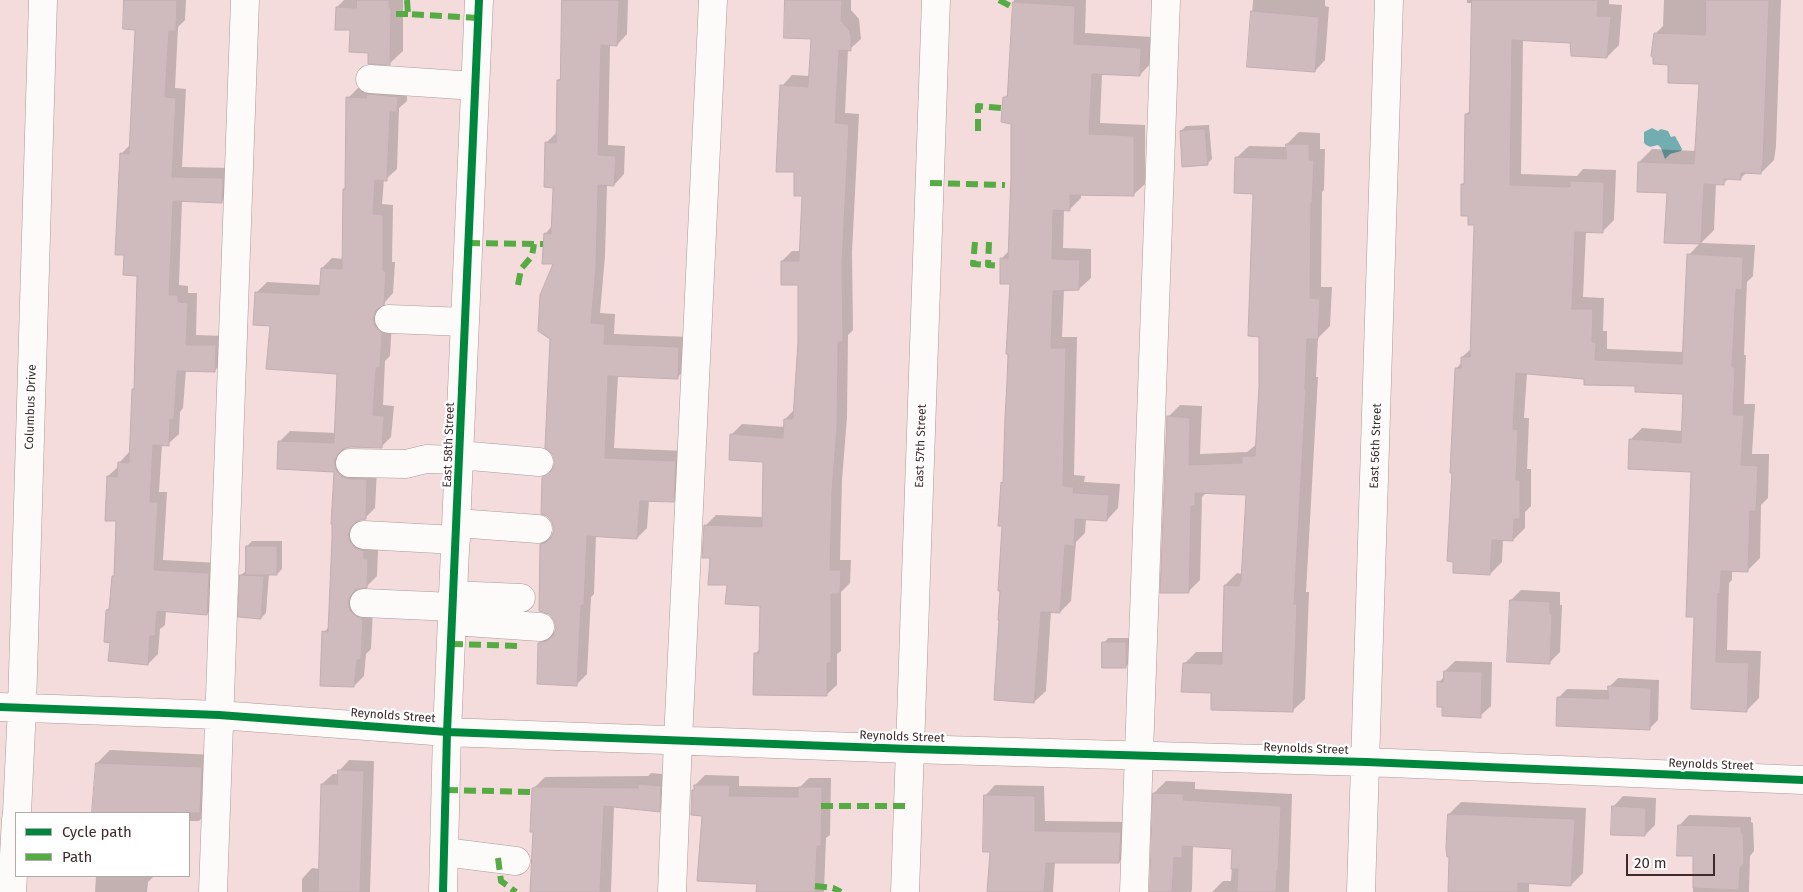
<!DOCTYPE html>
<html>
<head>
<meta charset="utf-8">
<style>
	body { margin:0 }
	#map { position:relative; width:1803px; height:892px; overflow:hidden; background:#f4dcdc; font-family:"Fira Sans",sans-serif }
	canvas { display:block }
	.legend { position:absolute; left:15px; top:812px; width:175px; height:65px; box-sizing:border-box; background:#fff; border:1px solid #b2aaaa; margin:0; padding:6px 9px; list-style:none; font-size:15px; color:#3f2a2b }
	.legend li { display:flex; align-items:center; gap:10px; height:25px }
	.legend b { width:25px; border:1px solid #b2aaaa }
	.scale { position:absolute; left:1626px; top:854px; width:89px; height:22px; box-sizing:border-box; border:2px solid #3f2a2b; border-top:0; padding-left:6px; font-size:15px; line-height:18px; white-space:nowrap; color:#3f2a2b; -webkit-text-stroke:4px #fff; paint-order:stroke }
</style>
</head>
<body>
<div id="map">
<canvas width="1803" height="892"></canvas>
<ul class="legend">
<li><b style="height:6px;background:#00873e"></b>Cycle path</li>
<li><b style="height:6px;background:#56ab44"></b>Path</li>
</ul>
<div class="scale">20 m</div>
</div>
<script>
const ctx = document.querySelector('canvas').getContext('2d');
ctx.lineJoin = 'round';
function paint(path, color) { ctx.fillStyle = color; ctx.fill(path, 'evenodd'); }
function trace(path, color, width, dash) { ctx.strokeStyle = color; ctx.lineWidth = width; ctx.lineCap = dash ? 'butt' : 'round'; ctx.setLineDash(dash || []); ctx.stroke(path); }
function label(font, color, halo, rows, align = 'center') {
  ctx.font = font + ' "Fira Sans",sans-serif'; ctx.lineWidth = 4.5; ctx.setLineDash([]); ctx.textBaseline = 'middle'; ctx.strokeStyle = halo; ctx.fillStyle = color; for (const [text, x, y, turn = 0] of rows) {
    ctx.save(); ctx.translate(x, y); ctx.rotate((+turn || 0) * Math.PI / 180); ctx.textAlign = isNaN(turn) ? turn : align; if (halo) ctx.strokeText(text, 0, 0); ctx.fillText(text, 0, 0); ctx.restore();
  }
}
paint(new Path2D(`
	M 1652,128 L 1658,131 L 1661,129 L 1668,131 L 1671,137 L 1675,136 L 1682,149 L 1681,151 L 1670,154 L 1665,159 L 1661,148 L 1658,145 C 1652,146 1650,149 1644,143 L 1644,132 Z`), '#72aeb1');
paint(new Path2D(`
	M 125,0 L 186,0 L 185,20 L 178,27 L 175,88 L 186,89 L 182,167 L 233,168 L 232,191 L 222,201 L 182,200 L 179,285 L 188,286 L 188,293 L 197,293 L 196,335 L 225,336 L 224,361 L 214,371 L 186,370 L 183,408 L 180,412 L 179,434 L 168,444 L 162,444 L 159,492 L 167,492 L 163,560 L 218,563 L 217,603 L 207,614 L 166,610 L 165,625 L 160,629 L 158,654 L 148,664 L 111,642 L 107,610 L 111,606 L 113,577 L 115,574 L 118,520 L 108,476 L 119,466 L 119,463 L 129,452 L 131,453 L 133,390 L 135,387 L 138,274 L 125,254 L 121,154 L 131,144 L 137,28 Z
	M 344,0 L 403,0 L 403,51 L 390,63 L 369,51 L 351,29 L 337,7 Z
	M 564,0 L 628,0 L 627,34 L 617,45 L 610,44 L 608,145 L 625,146 L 624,174 L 614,185 L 607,184 L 605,256 L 600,313 L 615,314 L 614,334 L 689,337 L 687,367 L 677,378 L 618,375 L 614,448 L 685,451 L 683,491 L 673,501 L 649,500 L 647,528 L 637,538 L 596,535 L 594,594 L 591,597 L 587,674 L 576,685 L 539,644 L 549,633 L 555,632 L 557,628 L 541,545 L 553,534 L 555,530 L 544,477 L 556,463 L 555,263 L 545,234 L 552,226 L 555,186 L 546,143 L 557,132 L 558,80 L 561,78 Z
	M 787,0 L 851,0 L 851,10 L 859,19 L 861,39 L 850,49 L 848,49 L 845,113 L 859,114 L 852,252 L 853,330 L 848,335 L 847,417 L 842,480 L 840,560 L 851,560 L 850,583 L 841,592 L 841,651 L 837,654 L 837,685 L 826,695 L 755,654 L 761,648 L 762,605 L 728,584 L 711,557 L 705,526 L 716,515 L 764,517 L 765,461 L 731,435 L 742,424 L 785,427 L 785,419 L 795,409 L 799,342 L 799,283 L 782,261 L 792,251 L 801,251 L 803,195 L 796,170 L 782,86 L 792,75 L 810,76 L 812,38 Z
	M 1014,0 L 1086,0 L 1085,33 L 1152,37 L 1151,63 L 1140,75 L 1102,73 L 1100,123 L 1145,125 L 1145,184 L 1133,195 L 1081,194 L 1081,198 L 1069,210 L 1064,210 L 1063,248 L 1091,249 L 1091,278 L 1079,289 L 1064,289 L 1062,337 L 1077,337 L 1074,475 L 1085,476 L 1084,482 L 1120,484 L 1118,508 L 1107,520 L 1086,518 L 1085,533 L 1076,542 L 1071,601 L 1060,612 L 1051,611 L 1046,691 L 1034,702 L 1004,525 L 1002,483 L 1005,480 L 1012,283 L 1001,259 L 1009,251 L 1013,123 L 1004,98 L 1008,94 Z
	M 1253,0 L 1325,0 L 1325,6 L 1329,7 L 1325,60 L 1315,71 L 1249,66 Z
	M 1467,0 L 1609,0 L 1609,4 L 1622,5 L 1619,45 L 1607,57 L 1571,42 L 1523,40 L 1521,174 L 1577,176 L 1583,169 L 1616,170 L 1614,220 L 1602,232 L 1586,231 L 1583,297 L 1604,298 L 1603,331 L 1607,331 L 1607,349 L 1684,352 L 1689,255 L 1700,243 L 1668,192 L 1639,162 L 1652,149 L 1696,151 L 1701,83 L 1670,64 L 1655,34 L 1663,26 L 1664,0 L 1781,0 L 1776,146 L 1774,160 L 1761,173 L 1747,172 L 1741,178 L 1729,178 L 1723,184 L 1716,183 L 1714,230 L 1701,243 L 1755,245 L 1753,276 L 1747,282 L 1744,355 L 1746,355 L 1744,404 L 1755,404 L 1752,454 L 1769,454 L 1768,498 L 1761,505 L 1760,558 L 1748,570 L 1732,570 L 1732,580 L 1729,583 L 1727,650 L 1761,651 L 1759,698 L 1747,710 L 1692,708 L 1695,616 L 1692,471 L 1630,440 L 1642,428 L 1683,431 L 1685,393 L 1585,378 L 1527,373 L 1524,418 L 1529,418 L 1527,469 L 1531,469 L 1531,506 L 1525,512 L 1525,528 L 1513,540 L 1503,539 L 1502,562 L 1490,574 L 1453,472 L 1456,369 L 1462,362 L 1462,357 L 1471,349 L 1475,224 L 1463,184 L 1465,182 L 1466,114 L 1470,111 L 1473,3 L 1467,3 Z
	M 407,87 L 407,101 L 399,108 L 397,169 L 386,179 L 384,179 L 382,204 L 393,205 L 392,262 L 395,262 L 393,293 L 385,302 L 383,308 L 392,322 L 390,356 L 385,361 L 383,405 L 394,406 L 391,437 L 381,447 L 350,446 L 345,447 L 344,451 L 377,469 L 375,508 L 365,518 L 359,520 L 358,524 L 374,541 L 373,549 L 378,550 L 377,576 L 367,586 L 359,588 L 358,591 L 373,609 L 371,649 L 366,654 L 364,676 L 354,686 L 324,632 L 330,626 L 335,471 L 280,441 L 290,431 L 336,433 L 338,373 L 271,325 L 257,292 L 267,282 L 321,285 L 322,268 L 332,258 L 344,259 L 344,190 L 346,188 L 348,98 L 358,88 Z
	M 1209,125 L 1212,159 L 1207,164 L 1181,131 L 1186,126 Z
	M 1299,132 L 1320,133 L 1320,149 L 1325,149 L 1324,190 L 1322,192 L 1321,287 L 1332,287 L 1330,326 L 1318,338 L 1316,377 L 1318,377 L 1306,592 L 1309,592 L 1305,699 L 1292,711 L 1213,692 L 1184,664 L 1196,652 L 1223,652 L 1225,585 L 1237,573 L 1243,574 L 1247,494 L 1207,492 L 1202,497 L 1200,580 L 1188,592 L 1168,417 L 1180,405 L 1202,406 L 1200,454 L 1247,452 L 1257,444 L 1260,387 L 1261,336 L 1254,192 L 1236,158 L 1249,146 L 1287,147 L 1287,144 Z
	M 252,541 L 282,541 L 282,569 L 277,574 L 269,574 L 266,613 L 261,618 L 241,575 L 246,571 L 247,546 Z
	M 1521,590 L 1560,592 L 1560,605 L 1562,605 L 1560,652 L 1549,663 L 1511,600 Z
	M 1108,638 L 1130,638 L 1130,662 L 1125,667 L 1104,643 Z
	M 1455,661 L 1492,662 L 1491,706 L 1480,716 L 1444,706 L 1439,682 L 1445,676 L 1445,671 Z
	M 1618,678 L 1659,680 L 1658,720 L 1649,729 L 1558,698 L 1567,689 L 1609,690 L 1609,687 Z
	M 110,750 L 214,755 L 212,808 L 199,821 L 189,821 L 189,813 L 94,813 L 97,763 Z
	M 349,760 L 374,761 L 370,892 L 302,892 L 302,879 L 312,868 L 320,869 L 322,784 L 333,774 L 339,774 L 339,771 Z
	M 651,773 L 672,775 L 671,799 L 659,810 L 614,806 L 611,892 L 531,892 L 534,831 L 533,789 L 545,777 L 648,776 Z
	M 705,775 L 739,776 L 739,786 L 800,787 L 809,778 L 831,778 L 830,835 L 826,838 L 824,892 L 758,892 L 758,883 L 704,815 L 693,791 L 695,785 Z
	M 1166,781 L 1195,782 L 1195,789 L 1292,794 L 1289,892 L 1212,892 L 1223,881 L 1231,881 L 1233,848 L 1193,845 L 1192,890 L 1191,892 L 1151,892 L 1154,793 Z
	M 995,785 L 1044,786 L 1045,821 L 1130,822 L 1129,851 L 1119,862 L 1055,861 L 1053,892 L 988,892 L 991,851 L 985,796 Z
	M 1623,796 L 1656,798 L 1655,825 L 1645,835 L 1613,807 Z
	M 1461,802 L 1586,808 L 1583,873 L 1571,885 L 1529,883 L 1529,892 L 1449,892 L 1449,814 Z
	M 1689,815 L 1751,817 L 1751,822 L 1753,823 L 1754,851 L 1750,856 L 1749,892 L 1693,892 L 1694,855 L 1679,826 Z
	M 96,876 L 154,876 L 148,882 L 147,892 L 95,892 Z`), '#0003');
const building = new Path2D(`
	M 124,0 L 177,0 L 176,31 L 169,31 L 165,97 L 176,98 L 172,177 L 223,178 L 222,203 L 173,201 L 169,295 L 178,295 L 178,302 L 188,303 L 186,345 L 216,345 L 215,372 L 177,371 L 174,420 L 170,419 L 169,446 L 153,445 L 150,502 L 158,502 L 154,570 L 209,573 L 207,615 L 157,611 L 155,636 L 150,636 L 148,665 L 108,661 L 110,643 L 104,642 L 106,610 L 109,610 L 112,576 L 114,576 L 116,521 L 105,521 L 107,476 L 117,477 L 118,462 L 129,463 L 132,389 L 134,389 L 137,276 L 123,275 L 124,255 L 115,255 L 120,153 L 129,154 L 135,30 L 123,29 Z
	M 357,0 L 389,0 L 389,8 L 391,8 L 390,65 L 368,64 L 368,53 L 349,52 L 350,30 L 335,30 L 336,7 L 356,8 Z
	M 562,0 L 619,0 L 617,46 L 601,45 L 598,155 L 616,156 L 614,186 L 598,185 L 596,267 L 591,323 L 605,324 L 604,344 L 679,347 L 678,379 L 608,376 L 605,458 L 676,461 L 674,502 L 640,501 L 637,539 L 587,536 L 584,605 L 581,605 L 577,686 L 537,684 L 538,643 L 547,641 L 553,636 L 556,628 L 554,620 L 549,614 L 539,611 L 540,544 L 545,543 L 551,538 L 554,530 L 552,522 L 547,516 L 541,514 L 542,477 L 551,471 L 555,463 L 553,455 L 545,448 L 550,339 L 538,331 L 540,295 L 553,264 L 542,264 L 544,233 L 551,234 L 553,188 L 544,187 L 545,142 L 556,143 L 557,80 L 560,80 Z
	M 785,0 L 842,0 L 841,21 L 849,30 L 851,36 L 851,51 L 839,50 L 835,123 L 849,124 L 842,263 L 843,342 L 838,342 L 837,429 L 832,491 L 830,570 L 841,570 L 840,594 L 831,594 L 831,663 L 827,663 L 827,696 L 753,695 L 754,653 L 759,653 L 760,606 L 725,604 L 727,585 L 708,585 L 710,558 L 702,558 L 704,525 L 762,527 L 763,462 L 729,460 L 730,434 L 783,438 L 784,419 L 793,419 L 798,342 L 798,285 L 781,285 L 781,261 L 799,261 L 802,196 L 794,196 L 794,172 L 776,172 L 780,85 L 808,87 L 811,39 L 784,38 Z
	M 1472,0 L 1598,0 L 1597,16 L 1611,16 L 1607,58 L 1571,56 L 1570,43 L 1512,40 L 1510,185 L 1570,187 L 1570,181 L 1604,182 L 1603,233 L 1575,232 L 1572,309 L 1593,309 L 1592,342 L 1596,342 L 1595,360 L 1682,364 L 1687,254 L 1743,257 L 1742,290 L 1736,289 L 1732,367 L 1735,367 L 1733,415 L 1744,415 L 1741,465 L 1758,466 L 1756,511 L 1750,511 L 1748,572 L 1721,571 L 1720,594 L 1718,593 L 1716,662 L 1749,663 L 1747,712 L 1691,709 L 1694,617 L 1686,617 L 1691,472 L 1628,469 L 1629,439 L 1681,443 L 1683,394 L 1635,392 L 1635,386 L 1584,385 L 1584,379 L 1516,373 L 1513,429 L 1518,430 L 1516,480 L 1520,480 L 1520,519 L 1514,519 L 1513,541 L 1492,540 L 1490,575 L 1453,573 L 1453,562 L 1447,561 L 1452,473 L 1450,473 L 1455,368 L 1461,368 L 1461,357 L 1470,357 L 1474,225 L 1468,225 L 1468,216 L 1461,216 L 1461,184 L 1464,184 L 1465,114 L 1469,114 Z
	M 1706,0 L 1769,0 L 1763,160 L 1761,174 L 1741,173 L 1741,180 L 1724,179 L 1724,185 L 1704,184 L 1701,244 L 1664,243 L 1667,193 L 1637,192 L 1638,162 L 1694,164 L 1699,84 L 1668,83 L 1668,65 L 1653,64 L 1653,57 L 1651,56 L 1654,33 L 1705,35 Z
	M 1013,2 L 1075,6 L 1074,44 L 1141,48 L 1140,76 L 1092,74 L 1089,134 L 1134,136 L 1134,196 L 1070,195 L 1070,211 L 1053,210 L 1052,259 L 1080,260 L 1079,290 L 1053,291 L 1051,348 L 1066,348 L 1063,486 L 1074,487 L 1073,493 L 1109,495 L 1107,521 L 1075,519 L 1074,546 L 1065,545 L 1060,613 L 1041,612 L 1034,703 L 994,700 L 999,620 L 998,620 L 1000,591 L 998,591 L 1002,526 L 998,526 L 1001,482 L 1003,483 L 1005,417 L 1007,382 L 1008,354 L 1006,354 L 1010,284 L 1000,284 L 1000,258 L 1008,259 L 1011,177 L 1011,124 L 1001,122 L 1003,97 L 1007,97 Z
	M 1251,11 L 1319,17 L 1315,72 L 1247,67 Z
	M 367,94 L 398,97 L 397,112 L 390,112 L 387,181 L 375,180 L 373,214 L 383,215 L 383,271 L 386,271 L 384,305 L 376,310 L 373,319 L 375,327 L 382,333 L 380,368 L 376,368 L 373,415 L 384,416 L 382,448 L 350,447 L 343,449 L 337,455 L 334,462 L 336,470 L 342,477 L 350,479 L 367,479 L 366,519 L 357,521 L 351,527 L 348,535 L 350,542 L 355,548 L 364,551 L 364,559 L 368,559 L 367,588 L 356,589 L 351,595 L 348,602 L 350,611 L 356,616 L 363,619 L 361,660 L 357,660 L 354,687 L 320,686 L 322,631 L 328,632 L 332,538 L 332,524 L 331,524 L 334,472 L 277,469 L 278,441 L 334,443 L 337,374 L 266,369 L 270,326 L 253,325 L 255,292 L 319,295 L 321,268 L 342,269 L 343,189 L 345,189 L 346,97 L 366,98 Z
	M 1205,129 L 1208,165 L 1182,167 L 1180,131 Z
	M 1286,144 L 1309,144 L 1309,160 L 1314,160 L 1312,203 L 1311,203 L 1310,298 L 1320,299 L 1318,339 L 1307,339 L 1305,389 L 1306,389 L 1294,604 L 1297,604 L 1293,712 L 1211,710 L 1211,693 L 1181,692 L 1183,663 L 1222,664 L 1224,585 L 1239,586 L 1241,581 L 1246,495 L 1195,493 L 1195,506 L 1191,506 L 1189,593 L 1160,593 L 1167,416 L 1190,418 L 1189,465 L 1242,463 L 1242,456 L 1255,456 L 1259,387 L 1259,337 L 1248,336 L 1253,194 L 1234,193 L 1235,157 L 1286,159 Z
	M 246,546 L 277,546 L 277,575 L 246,575 Z
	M 240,575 L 264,576 L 261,619 L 238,617 Z
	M 1510,600 L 1550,602 L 1550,614 L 1552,614 L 1550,664 L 1507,662 Z
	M 1102,642 L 1126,642 L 1126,668 L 1102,668 Z
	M 1444,671 L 1482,672 L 1481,718 L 1442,716 L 1442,707 L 1437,707 L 1437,681 L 1443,682 Z
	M 1608,686 L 1651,688 L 1650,730 L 1556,726 L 1557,697 L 1608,699 Z
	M 96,763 L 202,767 L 200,813 L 92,813 Z
	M 338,770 L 364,771 L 360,892 L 318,892 L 321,784 L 337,784 Z
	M 638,784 L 661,786 L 660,812 L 604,806 L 600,892 L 530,892 L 533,832 L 530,832 L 532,788 L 536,787 L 638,788 Z
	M 694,785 L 730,785 L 729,796 L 798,797 L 798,787 L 822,787 L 821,846 L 817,846 L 815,892 L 756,892 L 757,884 L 697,881 L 702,816 L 691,815 L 692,790 L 694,790 Z
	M 1153,793 L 1184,794 L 1183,800 L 1281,806 L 1278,871 L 1277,871 L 1276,892 L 1237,892 L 1238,869 L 1231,869 L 1232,849 L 1182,846 L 1182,858 L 1174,857 L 1172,892 L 1150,892 Z
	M 984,795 L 1035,796 L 1035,831 L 1121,832 L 1119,863 L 1046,863 L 1044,892 L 987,892 L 990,852 L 983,852 Z
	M 1612,806 L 1646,808 L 1645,836 L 1611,835 Z
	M 1448,814 L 1575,819 L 1571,886 L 1518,883 L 1518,892 L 1448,892 L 1449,857 L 1447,857 L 1446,849 Z
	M 1678,825 L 1741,827 L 1741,832 L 1743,833 L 1744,863 L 1740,868 L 1739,890 L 1693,888 L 1693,856 L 1677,856 Z`);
paint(building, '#cfbbbe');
trace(building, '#c2aeb1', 1);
const minor = new Path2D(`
	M 370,79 L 475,86
	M 389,319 L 465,322
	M 459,455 L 539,462
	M 350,463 L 406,464 L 426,459 L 459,460
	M 457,523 L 538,529
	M 364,535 L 456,540
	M 453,595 L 521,598
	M 364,603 L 453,607
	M 452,621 L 540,627
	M 0,707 L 219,715 L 447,732 L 910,749 L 1366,762 L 1803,780
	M 17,813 L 22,707 L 43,0
	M 444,852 L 516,861
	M 12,892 L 16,819
	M 213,892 L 245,0
	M 443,892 L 447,732 L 479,0
	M 672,892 L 678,740 L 713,0
	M 905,892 L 936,0
	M 1134,892 L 1166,0
	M 1361,892 L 1389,0`);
trace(minor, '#ad9999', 29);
trace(minor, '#fdfafa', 28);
trace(new Path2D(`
	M 407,0 L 408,14 L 478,18
	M 999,0 L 1012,7
	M 396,14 L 408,14
	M 978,131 L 978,106 L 1002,108
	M 930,183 L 1005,185
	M 975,242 L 973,264 L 988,265
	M 989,242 L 988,265 L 1000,266
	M 468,243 L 543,244
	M 518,285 L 521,269 L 532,256 L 534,244
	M 451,644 L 521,646
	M 446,790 L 532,792
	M 821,806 L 908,806
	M 498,858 L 501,881 L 516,892
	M 815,886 L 833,888 L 841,892`), '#56ab44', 6, [12, 6]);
trace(new Path2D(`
	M 0,707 L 219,715 L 447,732 L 910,749 L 1366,762 L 1803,780
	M 443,892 L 447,732 L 479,0`), '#00873e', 8);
label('12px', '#3f2a2b', '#fff', [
	["Columbus Drive",31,407,-88],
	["East 58th Street",449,445,-88],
	["East 57th Street",921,446,-88],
	["East 56th Street",1376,446,-88],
	["Reynolds Street",393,716,4],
	["Reynolds Street",902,737,2],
	["Reynolds Street",1306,749,2],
	["Reynolds Street",1711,765,2]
]);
</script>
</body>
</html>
